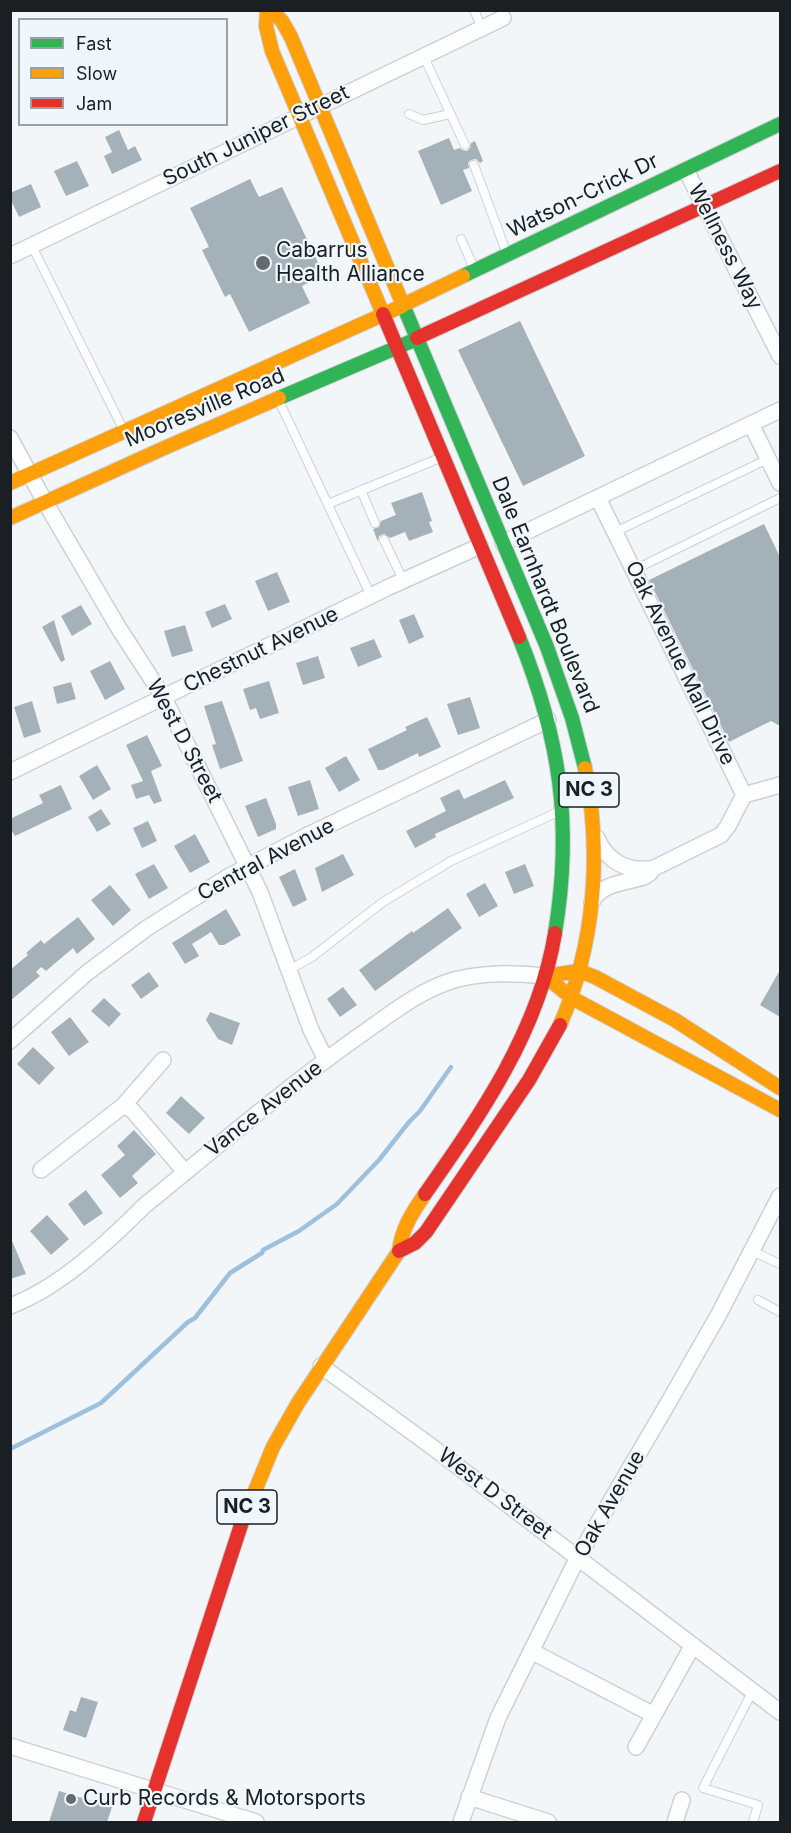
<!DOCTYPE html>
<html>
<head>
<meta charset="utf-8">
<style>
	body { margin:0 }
	#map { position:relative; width:791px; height:1833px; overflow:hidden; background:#f3f6f9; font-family:Inter,sans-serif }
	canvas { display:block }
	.frame { position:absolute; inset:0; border:12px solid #191f23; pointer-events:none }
	.legend { position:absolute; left:18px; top:18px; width:210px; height:108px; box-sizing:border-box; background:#f0f7fc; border:2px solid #9aa1a5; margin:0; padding:8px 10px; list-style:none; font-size:18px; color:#191f23 }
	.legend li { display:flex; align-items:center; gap:12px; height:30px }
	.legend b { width:30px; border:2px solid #9aa1a5 }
</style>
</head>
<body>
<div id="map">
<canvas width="791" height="1833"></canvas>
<div class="frame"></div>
<ul class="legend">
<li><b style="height:8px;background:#30b455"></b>Fast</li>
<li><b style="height:8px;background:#ff9f0a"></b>Slow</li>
<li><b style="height:8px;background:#e5322d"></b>Jam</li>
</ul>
</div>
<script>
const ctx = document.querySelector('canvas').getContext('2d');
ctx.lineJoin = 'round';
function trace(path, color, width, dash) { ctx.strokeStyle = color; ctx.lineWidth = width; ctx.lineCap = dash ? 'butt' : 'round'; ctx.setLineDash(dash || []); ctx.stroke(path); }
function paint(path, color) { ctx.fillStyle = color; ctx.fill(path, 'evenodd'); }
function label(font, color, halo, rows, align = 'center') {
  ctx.font = font + ' Inter,sans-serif'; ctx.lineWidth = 4.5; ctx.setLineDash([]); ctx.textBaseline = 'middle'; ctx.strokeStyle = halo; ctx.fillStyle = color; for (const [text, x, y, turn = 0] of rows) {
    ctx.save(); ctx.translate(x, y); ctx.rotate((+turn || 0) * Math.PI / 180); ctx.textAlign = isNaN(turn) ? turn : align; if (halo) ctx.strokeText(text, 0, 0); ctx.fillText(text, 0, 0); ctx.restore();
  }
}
trace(new Path2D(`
	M 10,1449 L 101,1403 L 188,1322 L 195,1318 L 230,1273 L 262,1253 L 263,1250 L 299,1231 L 337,1204 L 379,1160 L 409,1122 L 420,1111 L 451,1067`), '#9cc0dd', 4.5);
paint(new Path2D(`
	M 119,130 L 128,150 L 135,146 L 142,160 L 112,174 L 104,156 L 112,152 L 105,137 Z
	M 449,138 L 454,150 L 460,148 L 462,150 L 467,151 L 470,148 L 471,143 L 475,141 L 483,161 L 480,163 L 476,159 L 471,160 L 468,163 L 469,168 L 463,170 L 472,191 L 441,205 L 418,151 Z
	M 77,161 L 89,186 L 66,196 L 54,171 Z
	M 250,179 L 259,197 L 282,187 L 324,275 L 302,286 L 310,303 L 249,332 L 230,294 L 225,297 L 202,250 L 209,247 L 190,208 Z
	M 31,184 L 41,207 L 19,217 L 10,198 L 10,193 Z
	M 520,321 L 585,456 L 523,486 L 458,350 Z
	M 422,492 L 432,521 L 429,522 L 433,532 L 409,541 L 405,532 L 390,538 L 384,534 L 379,536 L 378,542 L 373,529 L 379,527 L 381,521 L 396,515 L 391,503 Z
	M 764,524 L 780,557 L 780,726 L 771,721 L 729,742 L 649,580 Z
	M 277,572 L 290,602 L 268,611 L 255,581 Z
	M 225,604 L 232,619 L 212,628 L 205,612 Z
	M 81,605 L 92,624 L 72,636 L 61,616 Z
	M 414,614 L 424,637 L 409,644 L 399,620 Z
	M 54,620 L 65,660 L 61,662 L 42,627 Z
	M 185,625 L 193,651 L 172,657 L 164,631 Z
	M 374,639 L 382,657 L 358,667 L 350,648 Z
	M 318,656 L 325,678 L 303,685 L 296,663 Z
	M 110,661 L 125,689 L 105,700 L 90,671 Z
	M 269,681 L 279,713 L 260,719 L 256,708 L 250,710 L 243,689 Z
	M 71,682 L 76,699 L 57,704 L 53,687 Z
	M 470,697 L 480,728 L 458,735 L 447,704 Z
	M 32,701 L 41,732 L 24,738 L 14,707 Z
	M 222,701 L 243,761 L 220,769 L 212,745 L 216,744 L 204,706 Z
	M 427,717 L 441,747 L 419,757 L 418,753 L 383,770 L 378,770 L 368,749 L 407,730 L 405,727 Z
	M 147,735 L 162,766 L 151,771 L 162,801 L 154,804 L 149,795 L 136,799 L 131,785 L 143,781 L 126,745 Z
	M 346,756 L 360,780 L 339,792 L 325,768 Z
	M 97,765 L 111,789 L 93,800 L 79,776 Z
	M 310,780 L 319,809 L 298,816 L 288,787 Z
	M 505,780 L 514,798 L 435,834 L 436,837 L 415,848 L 406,831 L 446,811 L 440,798 L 459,789 L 464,799 Z
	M 61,785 L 72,809 L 15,836 L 10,828 L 10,819 L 43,803 L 39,795 Z
	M 266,798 L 276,824 L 276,829 L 258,837 L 245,806 Z
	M 101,809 L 111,824 L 97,832 L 88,817 Z
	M 148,821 L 157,841 L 142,848 L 133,828 Z
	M 195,834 L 210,862 L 190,873 L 174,846 Z
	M 343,854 L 354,875 L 322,892 L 315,868 Z
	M 154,864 L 168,888 L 149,899 L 135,874 Z
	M 525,864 L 534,886 L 514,894 L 505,872 Z
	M 295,869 L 307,900 L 293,907 L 279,877 Z
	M 485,883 L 498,906 L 479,917 L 466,894 Z
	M 110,885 L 131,910 L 113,926 L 91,900 Z
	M 448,908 L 462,928 L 375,991 L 359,970 L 412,931 L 413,933 Z
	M 226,909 L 241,935 L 224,945 L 219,945 L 211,932 L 192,944 L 199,956 L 185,964 L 172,943 Z
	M 78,917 L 95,939 L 77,954 L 73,948 L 46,971 L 41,967 L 36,972 L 40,976 L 10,1001 L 10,970 L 28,955 L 26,953 L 41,940 L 44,944 Z
	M 780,970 L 780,1017 L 760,1005 Z
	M 149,972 L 159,986 L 141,999 L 131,985 Z
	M 343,987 L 357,1005 L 340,1017 L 327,999 Z
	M 104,998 L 121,1014 L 109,1027 L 91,1011 Z
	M 210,1012 L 240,1023 L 232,1045 L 218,1039 L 206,1020 Z
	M 70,1017 L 89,1042 L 69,1056 L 51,1032 Z
	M 33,1047 L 55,1068 L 39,1085 L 17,1064 Z
	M 181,1096 L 205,1118 L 189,1134 L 166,1113 Z
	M 134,1130 L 156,1154 L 132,1176 L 138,1183 L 120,1198 L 101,1175 L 125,1155 L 117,1146 Z
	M 86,1190 L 103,1213 L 84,1226 L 68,1204 Z
	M 47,1215 L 69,1239 L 51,1255 L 30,1231 Z
	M 10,1236 L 26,1274 L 10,1279 Z
	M 81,1697 L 98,1702 L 86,1738 L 63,1730 L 70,1710 L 76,1712 Z
	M 59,1791 L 112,1807 L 107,1822 L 49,1822 Z`), '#a5b1b9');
const lane = new Path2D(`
	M 474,10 L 482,28
	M 424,57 L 465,145
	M 409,114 L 423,120 L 450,114
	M 474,165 L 507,254
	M 461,239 L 474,268
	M 32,246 L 123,429
	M 279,401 L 371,596
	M 361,490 L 375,523
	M 328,504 L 440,458
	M 615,532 L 768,459
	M 384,540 L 403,580
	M 634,570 L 780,498
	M 289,970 L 312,957 L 383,902 L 451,861 L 558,812
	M 752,1251 L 780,1264
	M 758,1300 L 780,1312
	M 752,1692 L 703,1788 L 758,1805 L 753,1822`);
const street = new Path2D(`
	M 686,170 L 780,356
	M 10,256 L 503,18
	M 751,424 L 780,483
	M 10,438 L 45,502 L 118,627 L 164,698 L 260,892 L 311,1030 L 326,1060
	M 598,498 L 744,795 L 780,785
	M 503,543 L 780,410
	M 10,772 L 389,587 L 480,546
	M 597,838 C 604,855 619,868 638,869 C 643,869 647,869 652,869
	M 592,902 C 602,882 626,883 644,877 L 650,873 L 652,869 L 721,835 L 728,826 L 744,795
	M 10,1041 L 88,972 L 147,928 L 226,878 L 310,834 L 548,720
	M 124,1105 L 163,1060
	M 41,1170 L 124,1105 L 133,1111 L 185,1172
	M 10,1306 C 59,1288 108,1242 144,1206 C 214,1149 282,1091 356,1038 C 387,1017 417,991 454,980 C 485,972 513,973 545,976
	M 321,1366 L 435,1449 L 780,1712
	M 531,1651 L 654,1715
	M 10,1746 L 256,1822
	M 636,1747 L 693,1645
	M 469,1797 L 548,1822
	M 461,1822 L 498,1718 L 578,1557 L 667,1405 L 719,1314 L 780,1196
	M 675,1822 L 682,1800`);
const fast = new Path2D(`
	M 463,276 L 780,124
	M 402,306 L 403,305 L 547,647 L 572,718 L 585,768
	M 279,398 L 412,341
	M 519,637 C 560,738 573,824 555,933`);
const slow = new Path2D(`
	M 267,10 L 266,26 L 272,51 L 383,314
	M 271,10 L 282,21 L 291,37 L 403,305 L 463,276
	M 10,483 L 402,306
	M 10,518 L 162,449 L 279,398
	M 545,976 L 572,998 L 780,1110
	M 545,976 L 579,971 L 595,977 L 675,1020 L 780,1088
	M 560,1025 C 595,945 602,853 585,768
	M 241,1525 L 273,1447 L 298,1403 L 399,1251 C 402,1228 412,1213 425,1194`);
const jam = new Path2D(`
	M 383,314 L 519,637
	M 417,338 L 780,171
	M 425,1194 C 481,1114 539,1031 555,933
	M 399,1251 L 415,1243 L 426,1232 L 529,1080 L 560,1025
	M 144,1822 L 241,1525`);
trace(lane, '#cdd1d5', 10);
trace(street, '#cdd1d5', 18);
trace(fast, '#cdd1d5', 16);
trace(slow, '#cdd1d5', 16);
trace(jam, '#cdd1d5', 16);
trace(lane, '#fdfefe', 8);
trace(street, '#fdfefe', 15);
trace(fast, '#30b455', 14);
trace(slow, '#ff9f0a', 14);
trace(jam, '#e5322d', 14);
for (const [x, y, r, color] of [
	[263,263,8,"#656a6e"],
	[71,1799,6,"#656a6e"]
]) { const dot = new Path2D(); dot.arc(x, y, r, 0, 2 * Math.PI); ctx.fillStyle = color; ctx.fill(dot); trace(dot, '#f0f7fc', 2); }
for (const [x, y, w] of [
	[589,790,60],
	[247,1507,60]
]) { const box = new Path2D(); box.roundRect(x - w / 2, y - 17, w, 34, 4.5); ctx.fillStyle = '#f0f7fc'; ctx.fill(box); trace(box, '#191f23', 1.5); }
label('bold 20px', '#191f23', null, [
	["NC 3",589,790],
	["NC 3",247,1507]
]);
label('21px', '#191f23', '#f0f7fc', [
	["South Juniper Street",256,136,-26],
	["Watson-Crick Dr",583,196,-26],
	["Wellness Way",725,247,63],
	["Mooresville Road",205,408,-23],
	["Dale Earnhardt Boulevard",545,595,68],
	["Chestnut Avenue",261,650,-26],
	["Oak Avenue Mall Drive",680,663,64],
	["West D Street",184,741,62],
	["Central Avenue",266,860,-28],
	["Vance Avenue",264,1109,-38],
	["West D Street",495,1494,37],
	["Oak Avenue",610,1504,-60]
]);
label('21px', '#191f23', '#f0f7fc', [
	["Cabarrus",276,251],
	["Health Alliance",276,275],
	["Curb Records & Motorsports",83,1799]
], 'left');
</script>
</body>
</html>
